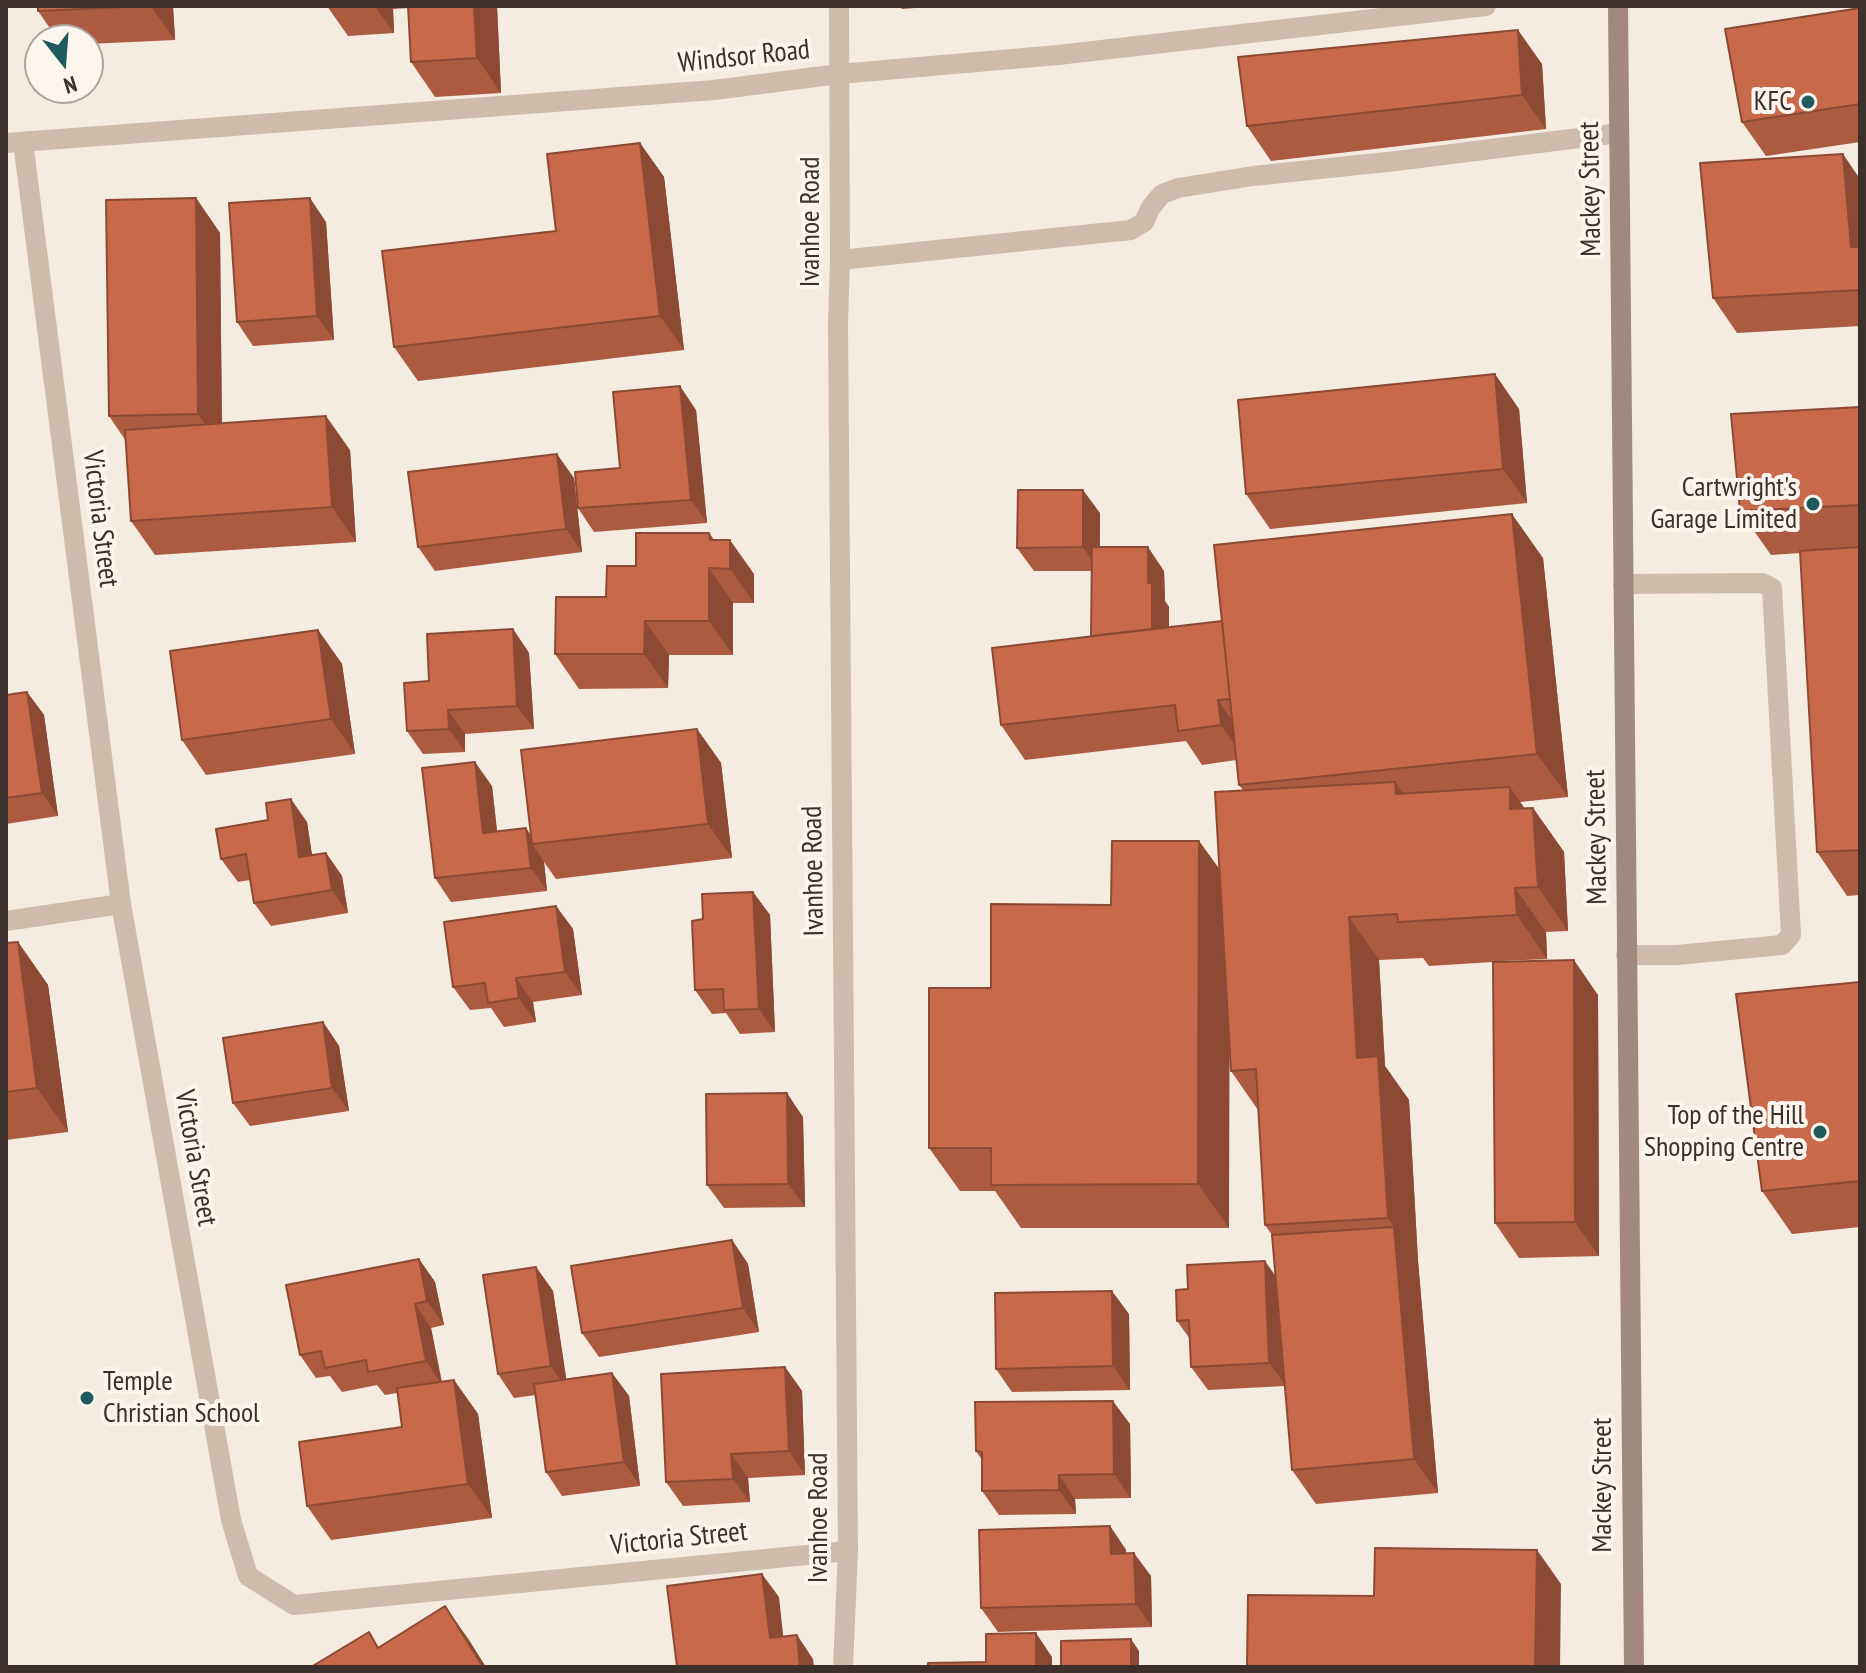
<!DOCTYPE html>
<html>
<head>
<meta charset="utf-8">
<style>
	body { margin:0 }
	#map { position:relative; width:1866px; height:1673px; overflow:hidden; background:#f4ebe1; font-family:"PT Sans Narrow",sans-serif }
	canvas { display:block }
	.frame { position:absolute; inset:0; border:8px solid #3b302b; pointer-events:none }
	.north { position:absolute; left:24px; top:24px; width:80px; height:80px; box-sizing:border-box; background:#fbf5ee; border:2px solid #aea6a0; border-radius:50%; rotate:163deg; font-size:22px; font-weight:700; line-height:32px; text-align:center; color:#3b302b }
	.north::after { content:''; display:block; margin:auto; width:28px; height:36px; background:#1f5a5e; clip-path:polygon(50% 0,100% 100%,50% 72%,0 100%) }
</style>
</head>
<body>
<div id="map">
<canvas width="1866" height="1673"></canvas>
<div class="frame"></div>
<div class="north">N</div>
</div>
<script>
const ctx = document.querySelector('canvas').getContext('2d');
ctx.lineJoin = 'round';
function trace(path, color, width, dash) { ctx.strokeStyle = color; ctx.lineWidth = width; ctx.lineCap = dash ? 'butt' : 'round'; ctx.setLineDash(dash || []); ctx.stroke(path); }
function paint(path, color) { ctx.fillStyle = color; ctx.fill(path, 'evenodd'); }
function label(font, color, halo, rows, align = 'center') {
  ctx.font = font + ' "PT Sans Narrow",sans-serif'; ctx.lineWidth = 8; ctx.setLineDash([]); ctx.textBaseline = 'middle'; ctx.strokeStyle = halo; ctx.fillStyle = color; for (const [text, x, y, turn = 0] of rows) {
    ctx.save(); ctx.translate(x, y); ctx.rotate((+turn || 0) * Math.PI / 180); ctx.textAlign = isNaN(turn) ? turn : align; if (halo) ctx.strokeText(text, 0, 0); ctx.fillText(text, 0, 0); ctx.restore();
  }
}
trace(new Path2D(`
	M 840,260 L 1131,230 L 1144,222 L 1151,207 L 1162,194 L 1178,188 L 1253,176 L 1396,161 L 1619,133
	M 1623,584 L 1762,583 L 1772,588 L 1791,935 L 1782,945 L 1677,955 L 1626,955`), '#cdbbac', 20);
trace(new Path2D(`
	M 839,6 L 840,260 L 838,324 L 848,1551 L 843,1667
	M 23,142 L 121,904 L 231,1520 L 248,1576 L 294,1605 L 848,1551
	M 6,143 L 714,90 L 839,74 L 1058,55 L 1486,6
	M 6,921 L 121,904`), '#cdbbac', 20);
trace(new Path2D(`
	M 1618,6 L 1634,1667`), '#a18a7d', 20);
paint(new Path2D(`
	M 38,6 L 173,6 L 175,40 L 88,44 L 88,40 L 58,40 L 38,11 Z
	M 327,6 L 497,6 L 501,93 L 435,97 L 411,62 L 408,8 L 393,9 L 394,33 L 348,36 Z
	M 900,6 L 941,6 L 902,9 Z
	M 1860,8 L 1860,142 L 1766,156 L 1742,122 Z
	M 1542,64 L 1546,129 L 1271,161 L 1247,126 Z
	M 640,143 L 664,177 L 684,350 L 418,381 L 394,347 L 556,231 Z
	M 1860,179 L 1860,326 L 1737,333 L 1713,298 Z
	M 196,198 L 220,233 L 222,423 L 350,450 L 356,542 L 155,555 L 131,521 L 126,441 L 109,416 Z
	M 326,222 L 334,340 L 253,346 L 237,322 Z
	M 1860,407 L 1860,895 L 1847,896 L 1817,852 L 1800,553 L 1771,555 L 1740,511 Z
	M 1519,409 L 1527,503 L 1270,529 L 1246,494 Z
	M 696,410 L 707,523 L 594,532 L 578,508 L 620,468 Z
	M 574,478 L 582,552 L 435,571 L 418,547 Z
	M 1100,513 L 1100,547 L 1164,571 L 1165,601 L 1169,607 L 1169,627 L 1222,621 L 1543,558 L 1568,797 L 1520,802 L 1524,808 L 1533,808 L 1564,852 L 1568,931 L 1546,932 L 1547,959 L 1501,961 L 1598,995 L 1599,1256 L 1519,1258 L 1495,1223 L 1493,962 L 1429,966 L 1423,958 L 1379,960 L 1385,1066 L 1409,1100 L 1418,1261 L 1438,1493 L 1316,1504 L 1292,1470 L 1285,1386 L 1208,1390 L 1191,1367 L 1190,1339 L 1177,1321 L 1188,1289 L 1275,1276 L 1272,1235 L 1265,1225 L 1258,1110 L 1231,1071 L 1229,1042 L 1229,1228 L 1021,1228 L 995,1191 L 960,1191 L 929,1148 L 991,988 L 1111,905 L 1199,841 L 1220,870 L 1243,790 L 1239,785 L 1236,760 L 1202,765 L 1186,741 L 1025,760 L 1001,725 L 1091,636 L 1092,571 L 1034,571 L 1017,548 Z
	M 709,533 L 714,540 L 754,574 L 754,603 L 733,603 L 733,655 L 669,655 L 668,688 L 579,689 L 555,654 L 606,597 Z
	M 513,629 L 529,653 L 534,729 L 465,734 L 465,752 L 423,754 L 407,731 L 429,681 Z
	M 318,630 L 342,664 L 355,754 L 206,775 L 182,740 Z
	M 27,692 L 44,715 L 58,816 L 6,824 L 6,695 Z
	M 697,729 L 721,763 L 732,858 L 556,879 L 544,862 L 547,891 L 451,902 L 435,878 L 492,786 L 497,832 L 531,835 Z
	M 307,822 L 312,855 L 326,853 L 342,876 L 348,913 L 271,926 L 254,903 L 250,880 L 238,882 L 221,859 Z
	M 753,892 L 770,915 L 775,1032 L 740,1034 L 726,1013 L 712,1014 L 695,990 L 703,919 Z
	M 556,906 L 573,929 L 582,995 L 533,1002 L 536,1022 L 504,1027 L 491,1008 L 470,1010 L 453,987 Z
	M 18,942 L 48,985 L 68,1132 L 6,1140 L 6,943 Z
	M 1860,982 L 1860,1227 L 1792,1234 L 1762,1191 Z
	M 323,1022 L 339,1046 L 349,1111 L 250,1126 L 233,1103 Z
	M 803,1117 L 805,1207 L 724,1208 L 707,1185 Z
	M 732,1240 L 748,1264 L 759,1332 L 599,1357 L 582,1333 Z
	M 419,1259 L 435,1282 L 444,1325 L 431,1328 L 442,1382 L 454,1380 L 478,1414 L 492,1518 L 331,1540 L 307,1506 L 402,1427 L 397,1393 L 385,1395 L 377,1385 L 342,1392 L 330,1376 L 316,1378 L 300,1355 Z
	M 536,1267 L 553,1291 L 566,1379 L 612,1373 L 629,1396 L 640,1486 L 562,1496 L 546,1472 L 536,1395 L 514,1398 L 498,1374 Z
	M 1129,1314 L 1130,1390 L 1012,1392 L 996,1369 Z
	M 785,1367 L 802,1391 L 805,1475 L 748,1478 L 750,1502 L 683,1506 L 666,1482 Z
	M 1130,1424 L 1131,1498 L 1075,1499 L 1076,1514 L 999,1515 L 982,1491 L 982,1460 L 976,1451 Z
	M 1110,1526 L 1126,1550 L 1126,1553 L 1151,1576 L 1152,1627 L 998,1632 L 981,1608 Z`), '#ac5a40');
paint(new Path2D(`
	M 151,6 L 173,6 L 175,40 Z
	M 375,6 L 390,6 L 393,9 L 394,33 Z
	M 474,6 L 497,6 L 501,93 L 477,58 Z
	M 1518,30 L 1542,64 L 1546,129 L 1522,95 Z
	M 640,143 L 664,177 L 684,350 L 660,316 Z
	M 1843,154 L 1860,179 L 1860,260 L 1851,247 Z
	M 196,198 L 220,233 L 222,448 L 198,414 Z
	M 310,198 L 326,222 L 334,340 L 317,316 Z
	M 1495,374 L 1519,409 L 1527,503 L 1503,469 Z
	M 680,386 L 696,410 L 707,523 L 691,500 Z
	M 326,416 L 350,450 L 356,542 L 332,507 Z
	M 557,454 L 574,478 L 582,552 L 566,529 Z
	M 1083,490 L 1100,513 L 1099,571 L 1083,547 Z
	M 1512,514 L 1543,558 L 1568,797 L 1537,754 Z
	M 709,533 L 730,563 L 730,540 L 754,574 L 754,603 L 710,540 Z
	M 1148,547 L 1164,571 L 1165,601 L 1169,607 L 1169,661 L 1152,638 L 1148,583 Z
	M 709,568 L 733,603 L 733,655 L 709,621 Z
	M 645,621 L 669,655 L 668,688 L 644,654 Z
	M 513,629 L 529,653 L 534,729 L 517,706 Z
	M 318,630 L 342,664 L 355,754 L 331,719 Z
	M 27,692 L 44,715 L 58,816 L 42,793 Z
	M 1218,700 L 1242,735 L 1245,759 L 1221,725 Z
	M 448,710 L 465,734 L 465,752 L 449,729 Z
	M 697,729 L 721,763 L 732,858 L 708,824 Z
	M 475,762 L 492,786 L 500,857 L 483,833 Z
	M 1395,782 L 1426,825 L 1396,794 Z
	M 1510,787 L 1534,822 L 1533,808 L 1564,852 L 1568,931 L 1538,887 L 1510,809 Z
	M 291,799 L 307,822 L 316,881 L 299,857 Z
	M 526,828 L 537,844 L 532,844 L 544,862 L 547,891 L 531,868 Z
	M 1199,841 L 1230,884 L 1229,1228 L 1198,1184 Z
	M 326,853 L 342,876 L 348,913 L 332,890 Z
	M 1515,888 L 1546,932 L 1547,959 L 1517,915 Z
	M 753,892 L 770,915 L 775,1032 L 759,1009 Z
	M 556,906 L 573,929 L 582,995 L 565,972 Z
	M 1349,917 L 1379,960 L 1385,1066 L 1409,1100 L 1418,1261 L 1438,1493 L 1414,1459 L 1394,1227 L 1388,1218 L 1357,1058 Z
	M 18,942 L 48,985 L 68,1132 L 37,1088 Z
	M 1574,960 L 1598,995 L 1599,1256 L 1575,1222 Z
	M 516,978 L 533,1002 L 536,1022 L 519,998 Z
	M 323,1022 L 339,1046 L 349,1111 L 332,1088 Z
	M 787,1093 L 803,1117 L 805,1207 L 788,1184 Z
	M 732,1240 L 748,1264 L 759,1332 L 743,1308 Z
	M 419,1259 L 435,1282 L 444,1325 L 427,1301 Z
	M 1265,1261 L 1282,1285 L 1286,1386 L 1269,1363 Z
	M 536,1267 L 553,1291 L 568,1390 L 551,1366 Z
	M 1112,1291 L 1129,1314 L 1130,1390 L 1113,1366 Z
	M 415,1304 L 431,1328 L 442,1385 L 426,1361 Z
	M 785,1367 L 802,1391 L 805,1475 L 789,1451 Z
	M 612,1373 L 629,1396 L 640,1486 L 624,1462 Z
	M 454,1380 L 478,1414 L 492,1518 L 468,1484 Z
	M 1113,1401 L 1130,1424 L 1131,1498 L 1114,1474 Z
	M 731,1454 L 748,1478 L 750,1502 L 733,1479 Z
	M 1059,1475 L 1075,1499 L 1076,1514 L 1059,1490 Z
	M 1110,1526 L 1126,1550 L 1127,1577 L 1111,1554 Z
	M 1537,1550 L 1561,1584 L 1560,1667 L 1535,1667 Z
	M 1134,1553 L 1151,1576 L 1152,1627 L 1136,1604 Z
	M 762,1574 L 779,1597 L 786,1662 L 770,1638 Z
	M 445,1606 L 469,1640 L 486,1667 L 483,1667 Z
	M 1036,1633 L 1052,1657 L 1052,1667 L 1036,1667 Z
	M 797,1635 L 813,1659 L 814,1667 L 800,1667 Z
	M 1131,1639 L 1139,1651 L 1139,1667 L 1131,1667 Z`), '#8c4a34');
const building = new Path2D(`
	M 38,6 L 145,6 L 38,11 Z
	M 408,6 L 474,6 L 477,58 L 411,62 Z
	M 1860,8 L 1860,104 L 1742,122 L 1725,29 Z
	M 1518,30 L 1522,95 L 1247,126 L 1238,57 Z
	M 640,143 L 660,316 L 394,347 L 382,251 L 556,231 L 547,154 Z
	M 1843,154 L 1851,247 L 1860,247 L 1860,290 L 1713,298 L 1700,163 Z
	M 196,198 L 198,414 L 109,416 L 106,200 Z
	M 310,198 L 317,316 L 237,322 L 229,203 Z
	M 1495,374 L 1503,469 L 1246,494 L 1238,400 Z
	M 680,386 L 691,500 L 578,508 L 575,472 L 620,468 L 613,392 Z
	M 1860,407 L 1860,505 L 1740,511 L 1731,414 Z
	M 326,416 L 332,507 L 131,521 L 125,430 Z
	M 557,454 L 566,529 L 418,547 L 408,472 Z
	M 1018,490 L 1083,490 L 1083,547 L 1017,548 Z
	M 1512,514 L 1537,754 L 1239,785 L 1214,545 Z
	M 636,533 L 709,533 L 710,540 L 730,540 L 730,569 L 709,568 L 709,621 L 645,621 L 644,654 L 555,654 L 556,597 L 606,597 L 607,566 L 636,566 Z
	M 1092,547 L 1148,547 L 1148,583 L 1152,583 L 1152,629 L 1091,636 Z
	M 1860,547 L 1860,850 L 1817,852 L 1800,551 Z
	M 1222,621 L 1230,699 L 1218,700 L 1221,725 L 1178,731 L 1175,705 L 1001,725 L 992,648 Z
	M 513,629 L 517,706 L 448,710 L 449,729 L 407,731 L 404,683 L 429,681 L 427,634 Z
	M 318,630 L 331,719 L 182,740 L 170,651 Z
	M 27,692 L 42,793 L 6,798 L 6,695 Z
	M 697,729 L 708,824 L 532,844 L 521,750 Z
	M 475,762 L 483,833 L 526,828 L 531,868 L 435,878 L 422,768 Z
	M 1395,782 L 1396,794 L 1510,787 L 1510,809 L 1533,808 L 1538,887 L 1515,888 L 1517,915 L 1398,922 L 1397,914 L 1349,917 L 1357,1058 L 1378,1056 L 1388,1218 L 1265,1225 L 1256,1069 L 1231,1071 L 1215,792 Z
	M 291,799 L 299,857 L 326,853 L 332,890 L 254,903 L 246,854 L 221,859 L 216,829 L 268,820 L 266,803 Z
	M 1112,841 L 1199,841 L 1198,1184 L 991,1185 L 991,1148 L 929,1148 L 929,988 L 991,988 L 991,904 L 1111,905 Z
	M 753,892 L 759,1009 L 724,1010 L 723,989 L 695,990 L 692,921 L 703,919 L 702,894 Z
	M 556,906 L 565,972 L 516,978 L 519,998 L 488,1003 L 485,983 L 453,987 L 444,922 Z
	M 18,942 L 37,1088 L 6,1092 L 6,943 Z
	M 1574,960 L 1575,1222 L 1495,1223 L 1493,962 Z
	M 1860,982 L 1860,1181 L 1762,1191 L 1736,994 Z
	M 323,1022 L 332,1088 L 233,1103 L 223,1038 Z
	M 787,1093 L 788,1184 L 707,1185 L 706,1094 Z
	M 1394,1227 L 1414,1459 L 1292,1470 L 1272,1235 Z
	M 732,1240 L 743,1308 L 582,1333 L 571,1266 Z
	M 419,1259 L 427,1301 L 415,1304 L 426,1361 L 368,1372 L 366,1360 L 325,1368 L 321,1351 L 300,1355 L 286,1285 Z
	M 1265,1261 L 1269,1363 L 1191,1367 L 1189,1320 L 1177,1321 L 1176,1290 L 1188,1289 L 1187,1265 Z
	M 536,1267 L 551,1366 L 498,1374 L 483,1275 Z
	M 1112,1291 L 1113,1366 L 996,1369 L 995,1293 Z
	M 785,1367 L 789,1451 L 731,1454 L 733,1479 L 666,1482 L 661,1374 Z
	M 612,1373 L 624,1462 L 546,1472 L 534,1384 Z
	M 454,1380 L 468,1484 L 307,1506 L 299,1442 L 402,1427 L 397,1388 Z
	M 1113,1401 L 1114,1474 L 1059,1475 L 1059,1490 L 982,1491 L 982,1452 L 976,1451 L 975,1402 Z
	M 1110,1526 L 1111,1554 L 1134,1553 L 1136,1604 L 981,1608 L 979,1530 Z
	M 1375,1548 L 1537,1550 L 1535,1667 L 1247,1667 L 1248,1595 L 1374,1596 Z
	M 762,1574 L 770,1638 L 797,1635 L 800,1667 L 677,1667 L 667,1586 Z
	M 445,1606 L 483,1667 L 311,1667 L 369,1632 L 378,1648 Z
	M 1036,1633 L 1036,1667 L 928,1667 L 928,1663 L 986,1662 L 986,1634 Z
	M 1131,1639 L 1131,1667 L 1061,1667 L 1061,1641 Z`);
paint(building, '#c8694b');
trace(building, '#8c4a34', 2);
for (const [x, y, r, color] of [
	[1808,102,8,"#1f5a5e"],
	[1813,504,8,"#1f5a5e"],
	[1820,1132,8,"#1f5a5e"],
	[87,1398,8,"#1f5a5e"]
]) { const dot = new Path2D(); dot.arc(x, y, r, 0, 2 * Math.PI); ctx.fillStyle = color; ctx.fill(dot); trace(dot, '#fbf5ee', 3); }
label('28px', '#3b302b', '#fbf5ee', [
	["Windsor Road",744,57,-6],
	["Mackey Street",1591,189,-91],
	["Ivanhoe Road",811,222,-90],
	["Victoria Street",100,519,83],
	["Mackey Street",1597,837,-91],
	["Ivanhoe Road",814,871,-91],
	["Victoria Street",195,1158,80],
	["Mackey Street",1603,1485,-90],
	["Ivanhoe Road",819,1518,-90],
	["Victoria Street",679,1539,-6]
]);
label('28px', '#3b302b', '#fbf5ee', [
	["KFC",1792,102],
	["Cartwright's",1797,488],
	["Garage Limited",1797,520],
	["Top of the Hill",1804,1116],
	["Shopping Centre",1804,1148],
	["Temple",103,1382,"left"],
	["Christian School",103,1414,"left"]
], 'right');
</script>
</body>
</html>
